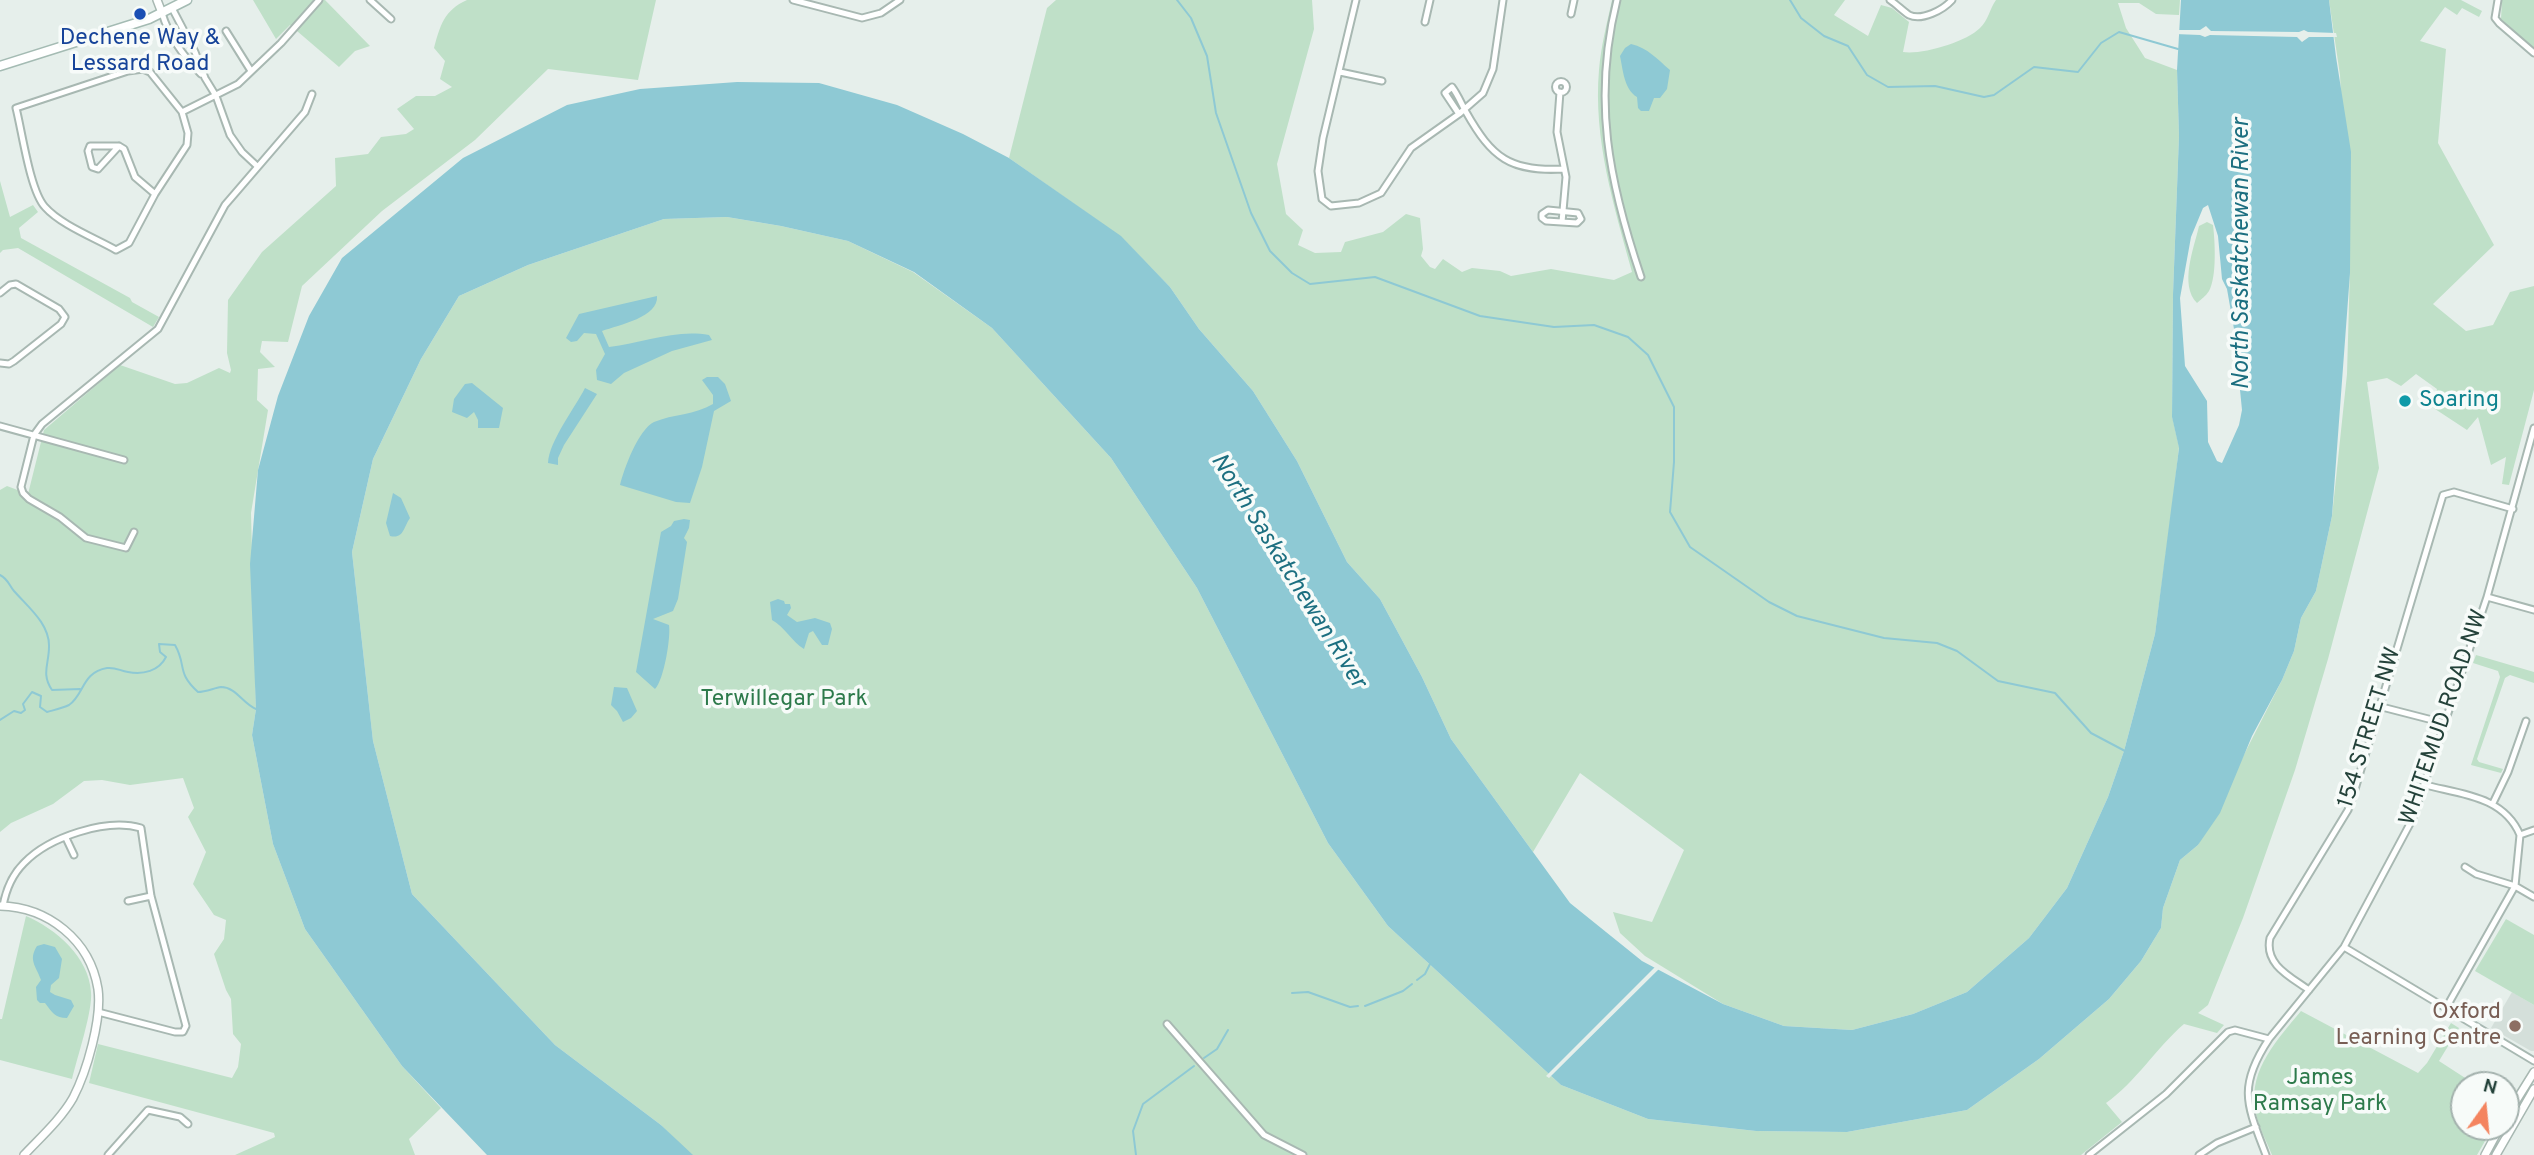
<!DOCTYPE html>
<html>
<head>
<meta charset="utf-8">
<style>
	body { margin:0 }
	#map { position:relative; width:2534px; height:1155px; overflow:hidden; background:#e6efeb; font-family:Overpass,sans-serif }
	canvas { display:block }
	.north { position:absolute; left:2450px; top:1071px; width:70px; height:70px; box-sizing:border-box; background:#f7fbf9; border:2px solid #a3b1ad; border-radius:50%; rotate:15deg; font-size:19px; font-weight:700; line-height:28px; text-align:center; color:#24423a }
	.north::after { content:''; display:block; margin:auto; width:24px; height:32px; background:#f4845f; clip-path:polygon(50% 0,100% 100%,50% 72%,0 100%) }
</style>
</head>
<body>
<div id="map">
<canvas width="2534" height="1155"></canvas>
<div class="north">N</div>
</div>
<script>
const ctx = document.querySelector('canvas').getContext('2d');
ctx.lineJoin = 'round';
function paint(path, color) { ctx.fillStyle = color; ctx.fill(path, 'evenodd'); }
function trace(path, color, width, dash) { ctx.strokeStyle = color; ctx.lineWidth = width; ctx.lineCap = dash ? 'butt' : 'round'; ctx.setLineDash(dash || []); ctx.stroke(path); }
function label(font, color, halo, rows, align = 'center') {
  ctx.font = font + ' Overpass,sans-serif'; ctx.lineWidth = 7; ctx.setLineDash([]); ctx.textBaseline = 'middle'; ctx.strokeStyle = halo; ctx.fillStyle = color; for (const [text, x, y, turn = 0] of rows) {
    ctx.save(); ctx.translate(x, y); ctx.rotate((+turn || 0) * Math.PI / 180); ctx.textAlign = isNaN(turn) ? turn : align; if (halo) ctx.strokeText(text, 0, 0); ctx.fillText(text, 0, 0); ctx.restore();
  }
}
paint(new Path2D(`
	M 2512,992 L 2534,1005 L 2534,1051 L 2531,1051 L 2491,1028 Z`), '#d4dfda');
paint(new Path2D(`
	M 253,0 L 325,0 L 370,46 L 355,51 L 339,67 L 290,25 L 276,39 Z
	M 467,0 L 656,0 L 638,80 L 548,69 L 475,140 L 382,211 L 302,286 L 288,342 L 262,341 L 260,352 L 275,367 L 258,369 L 257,400 L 268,410 L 251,513 L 256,709 L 252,735 L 273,844 L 305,929 L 402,1066 L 441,1108 L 409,1139 L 415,1155 L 235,1155 L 275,1137 L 274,1133 L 89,1083 L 98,1044 L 232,1078 L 238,1067 L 241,1044 L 233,1034 L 231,999 L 226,990 L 214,954 L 224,939 L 226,920 L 214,915 L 193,884 L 206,852 L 188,817 L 194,808 L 183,778 L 130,785 L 102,780 L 84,781 L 53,804 L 11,823 L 0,832 L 0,490 L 7,486 L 28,494 L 44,430 L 120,365 L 175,384 L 187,383 L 219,368 L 230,373 L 231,370 L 227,353 L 228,300 L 262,252 L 336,186 L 335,158 L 368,154 L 381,137 L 406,134 L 414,129 L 397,109 L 416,96 L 435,96 L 452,87 L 440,79 L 445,61 L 434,48 C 440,26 444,10 467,0 Z
	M 1056,0 L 1312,0 L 1314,29 L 1277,164 L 1286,214 L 1303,230 L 1298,245 L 1315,253 L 1341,252 L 1345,242 L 1383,232 L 1406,214 L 1420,218 L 1423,249 L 1421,256 L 1430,267 L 1435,269 L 1443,259 L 1462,272 L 1472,268 L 1500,271 L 1511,276 L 1551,269 L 1614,280 L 1632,272 C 1614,206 1593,139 1599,70 C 1601,46 1607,23 1612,0 L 1845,0 L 1834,15 L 1868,36 L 1881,5 L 1892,8 L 1909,22 L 1903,52 C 1922,55 1966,42 1980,28 C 1988,21 1990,8 1996,0 L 2180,0 L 2179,15 L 2156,14 L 2139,3 L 2118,3 L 2126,28 L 2145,58 L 2177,70 L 2179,136 L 2173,294 L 2172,416 L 2179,447 L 2172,508 L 2155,634 L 2124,751 L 2108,797 L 2067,888 L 2029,938 L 1967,992 L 1913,1014 L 1852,1030 L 1784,1026 L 1723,1004 L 1645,956 L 1620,933 L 1613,912 L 1652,922 L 1684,850 L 1580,773 L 1533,852 L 1451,739 L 1422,677 L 1380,599 L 1347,562 L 1297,461 L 1253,391 L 1199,329 L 1170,287 L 1121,237 L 1009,158 L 1047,8 Z
	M 2329,0 L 2461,0 L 2482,11 L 2479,17 L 2462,8 L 2457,15 L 2445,7 L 2420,41 L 2446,49 L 2438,143 L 2494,245 L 2433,304 L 2466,331 L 2493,325 L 2510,292 L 2534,286 L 2534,390 L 2509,485 L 2502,484 L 2506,457 L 2491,465 L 2478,417 L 2467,430 L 2432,407 L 2437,389 L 2416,374 L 2401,386 L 2387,378 L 2367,382 L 2379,468 L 2328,659 L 2295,770 L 2243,918 L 2208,1005 L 2198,1013 L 2224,1025 L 2217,1033 L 2184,1024 C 2156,1048 2136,1082 2106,1103 L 2122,1122 L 2081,1155 L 690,1155 L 661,1125 L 555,1045 L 412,894 L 373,741 L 352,552 L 373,459 L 421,359 L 459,296 L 528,265 L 664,219 L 727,217 L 781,226 L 848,241 L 913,272 L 992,328 L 1111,458 L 1197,588 L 1328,843 L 1388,926 L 1561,1085 L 1648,1119 L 1756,1131 L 1847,1132 L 1967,1110 L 2039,1059 L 2109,999 L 2141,961 L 2161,928 L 2163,908 L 2180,860 L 2198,845 L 2282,680 L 2294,651 L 2301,618 L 2316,591 L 2332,516 L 2347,374 L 2350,268 L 2340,75 Z
	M 2502,0 L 2534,0 L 2534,50 L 2501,19 Z
	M 0,181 L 10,217 L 33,205 L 38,212 L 19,228 L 21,238 L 130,298 L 132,302 L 159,317 L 153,327 L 18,248 L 3,250 L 0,253 Z
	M 2207,222 L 2213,225 C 2215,241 2217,277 2209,291 C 2206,296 2201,299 2197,303 C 2179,285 2194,248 2199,226 Z
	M 2476,655 L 2534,672 L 2534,683 L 2510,675 L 2505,678 L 2477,759 L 2479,762 L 2503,769 L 2501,773 L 2471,765 L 2500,677 L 2498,671 L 2473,663 Z
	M 26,916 C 56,929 89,957 91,992 C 93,1010 77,1058 72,1079 L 0,1060 L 0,1019 L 2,1019 Z
	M 2506,919 L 2534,935 L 2534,1005 L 2475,971 Z
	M 2301,1011 L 2418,1073 L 2427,1063 L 2451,1023 L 2459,1028 L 2439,1061 L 2476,1085 L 2464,1085 L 2464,1127 L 2493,1127 L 2477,1155 L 2272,1155 C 2266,1140 2257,1124 2255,1108 C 2249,1069 2278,1039 2301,1011 Z`), '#bfe0c8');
paint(new Path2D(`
	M 2181,0 L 2329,0 L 2336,57 L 2351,152 L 2350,273 L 2332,516 L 2316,591 L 2301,618 L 2294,651 L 2282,680 L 2252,736 L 2220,813 L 2198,845 L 2180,860 L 2163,908 L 2161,928 L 2141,961 L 2109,999 L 2039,1059 L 1967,1110 L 1847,1132 L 1756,1131 L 1648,1119 L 1561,1085 L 1388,926 L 1328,843 L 1197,588 L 1111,458 L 992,328 L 914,272 L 848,241 L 781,226 L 727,217 L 664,219 L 528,265 L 459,296 L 421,359 L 373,459 L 352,552 L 373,741 L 412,894 L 555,1045 L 661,1125 L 693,1155 L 487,1155 L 402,1066 L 305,929 L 273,844 L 252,735 L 256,709 L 250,564 L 258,470 L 278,396 L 309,316 L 342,258 L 463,158 L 567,105 L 640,89 L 737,82 L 819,83 L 897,105 L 963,134 L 1009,158 L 1121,236 L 1170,287 L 1199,329 L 1253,391 L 1297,461 L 1347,562 L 1380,599 L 1422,677 L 1451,739 L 1570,903 L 1642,961 L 1723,1004 L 1784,1026 L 1852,1030 L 1913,1014 L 1967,992 L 2029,938 L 2067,888 L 2108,797 L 2124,751 L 2155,634 L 2179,448 L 2172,417 L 2173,294 L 2179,136 L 2177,70 ZM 2208,205 L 2218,236 L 2222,279 L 2227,289 L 2234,329 L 2242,410 L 2239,425 L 2222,463 L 2217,461 L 2208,442 L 2207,401 L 2185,366 L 2180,298 L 2191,237 L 2203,208 Z
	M 1631,44 C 1648,48 1657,59 1670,70 L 1667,89 L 1660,98 L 1654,98 L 1649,111 L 1641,111 L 1638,108 L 1637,97 C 1624,89 1623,70 1620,56 L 1625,48 Z
	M 657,296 C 659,317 619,325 602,331 L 609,347 C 643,343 675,329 709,335 L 712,340 L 672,351 L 624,373 L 611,384 L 597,380 L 596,370 L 605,354 L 596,334 L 584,333 L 577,341 L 571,342 L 566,338 L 579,314 Z
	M 707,377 L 718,377 L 725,384 L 731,401 L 714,411 L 702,467 L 690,503 L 676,502 L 620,485 C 624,469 638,430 654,422 C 673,414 695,415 713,404 L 713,395 L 702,380 Z
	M 472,383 L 503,408 L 499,428 L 478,428 L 478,420 L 474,412 L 467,418 L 452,412 L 454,399 L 465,384 Z
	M 585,388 L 597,394 L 564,445 L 558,458 L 558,465 L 548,463 C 549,441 575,408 585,388 Z
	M 393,493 L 401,498 L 410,518 C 403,528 404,539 390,536 L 386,523 Z
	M 684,519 L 690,520 L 689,528 L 684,538 L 687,542 L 678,599 L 673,611 L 653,619 L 669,625 C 671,637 664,680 655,689 L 636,672 L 661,532 L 671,526 L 674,521 Z
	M 778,599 L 784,601 L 785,604 L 790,604 L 791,608 L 787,615 L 797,622 L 815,618 L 830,623 L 832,629 L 828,645 L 822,645 L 813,631 L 809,633 L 804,649 C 792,642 785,627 772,620 L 770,602 Z
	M 614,687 L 627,688 L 637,711 L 631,718 L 623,722 L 617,711 L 611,705 Z
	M 44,944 L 55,947 L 62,959 L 59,978 L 51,985 L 50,992 L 55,995 L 71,1000 L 74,1006 L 67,1018 C 55,1018 52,1012 45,1003 L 40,1003 L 37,1000 L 36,987 L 41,980 C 36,966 28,960 37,946 Z`), '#8ec9d4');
paint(new Path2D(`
	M 2206,26 L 2211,31 L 2299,32 L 2304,30 L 2308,32 L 2336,33 L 2337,37 L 2309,37 L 2302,42 L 2297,37 L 2210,35 L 2205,37 L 2200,35 L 2175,34 L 2175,30 L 2200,30 Z
	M 1657,965 L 1661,967 L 1549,1078 L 1546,1076 Z`), '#e6efeb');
trace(new Path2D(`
	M 1177,0 L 1191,18 L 1207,56 L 1216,113 L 1251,213 L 1270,251 L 1292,273 L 1310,284 L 1375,277 L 1480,316 L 1554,327 L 1594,325 L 1628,337 L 1648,355 L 1674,407 L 1674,462 L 1670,512 L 1690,547 L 1769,602 L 1797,616 L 1884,638 L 1937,643 L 1957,651 L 1998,681 L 2055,693 L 2091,733 L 2125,751
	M 1790,0 L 1801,18 L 1824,36 L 1848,46 L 1867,75 L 1888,87 L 1935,86 L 1984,97 L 1994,95 L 2034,67 L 2078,72 L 2101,43 L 2119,32 L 2178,49
	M 0,575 C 8,579 9,585 14,591 C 28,607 50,624 49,647 C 49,664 41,674 52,690 L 80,689
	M 0,720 L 14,711 L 21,713 L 25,710 L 23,704 L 32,692 L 41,696 L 40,707 L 47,712 C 54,710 63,708 69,705 C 84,695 82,672 107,668 C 116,667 120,671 128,672 C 143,675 159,671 166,657 L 160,652 L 159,644 L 175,645 C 187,666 176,672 198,692 C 206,692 214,688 221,687 C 236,687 243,704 256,709
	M 1417,980 L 1425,974 L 1430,964
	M 1292,993 L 1308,992 L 1350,1007 L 1358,1006
	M 1365,1006 L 1403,991 L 1412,984
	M 1204,1058 L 1217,1049 L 1228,1030
	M 1136,1155 L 1133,1131 L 1143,1104 L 1194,1066`), '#8ec9d4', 2);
const minor = new Path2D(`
	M 370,0 L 391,19
	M 793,0 L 862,18 L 881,13 L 900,0
	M 1356,0 L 1323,138 L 1318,171 L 1322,199 L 1331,206 L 1359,203 L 1381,193 L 1411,148 L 1459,114 L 1483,93 L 1493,69 L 1503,0
	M 1617,0 C 1592,100 1609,182 1641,277
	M 1890,0 C 1896,4 1903,11 1909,15 C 1922,21 1943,10 1952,0
	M 2498,0 L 2495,18 L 2499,23 L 2534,53
	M 172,8 L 195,52 L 205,78 L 216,96 L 230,135 L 242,152 L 257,166
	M 162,13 C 169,37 184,57 201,74
	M 1571,14 L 1574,0
	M 1425,22 L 1430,0
	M 226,31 L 251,71
	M 143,69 L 150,72 L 182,112 L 188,133 L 187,145 L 155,194 L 129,243 L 116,250 C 95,238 61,225 45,207 C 30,191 22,131 16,108 L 128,71 Z
	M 1340,72 L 1382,81
	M1555.5 87a5.5 5.5 0 1 1 11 0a5.5 5.5 0 1 1-11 0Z
	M 1560,92 L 1557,132 L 1566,177 L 1562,222
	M 182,112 L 238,84 L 281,43 L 319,0
	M 1459,114 L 1445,93 L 1452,87 C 1458,95 1461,103 1466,112 C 1492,158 1510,172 1564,169
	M 119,146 L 90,146 L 88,151 L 92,167 L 98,169 L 119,146 L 124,149 L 135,177 L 155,194
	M 1548,210 L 1578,213 L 1581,219 L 1577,223 L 1546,221 L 1542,218 L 1542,214 Z
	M 0,293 L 10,285 L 16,284 L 59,309 L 65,317 L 61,324 L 14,361 L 9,364 L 0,363
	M 0,426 L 124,460
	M 134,532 L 126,548 L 86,538 L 60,517 L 29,499 L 23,493 L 21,487 L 34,435 L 42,424 L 158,329 L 225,205 L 305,112 L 312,94
	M 2487,597 L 2534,610
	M 2378,706 L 2444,723
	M 2425,785 C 2460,794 2504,796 2520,835
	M 2493,803 L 2508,772 L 2526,721
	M 66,838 L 74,855
	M 2465,867 L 2476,874 L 2515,886 L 2534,897
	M 128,901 L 151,896
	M 3,906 C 6,889 12,875 24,863 C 49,837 106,818 141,828 L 151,896 L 186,1026 L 183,1032 L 175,1032 L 98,1012
	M 2344,947 L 2534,1061
	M 2309,990 C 2291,977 2264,965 2270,938 L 2348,810 L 2353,796 L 2443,495 L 2454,492 L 2513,509
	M 2446,1008 L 2515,886 L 2520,835 L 2534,830
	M 1167,1024 L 1264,1135 L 1303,1155
	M 108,1155 L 148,1110 L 180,1117 L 188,1124
	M 2089,1155 L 2166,1094 L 2228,1032 L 2235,1030 L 2269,1039 L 2344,947 L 2412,820 L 2487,597 L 2534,428
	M 2199,1155 L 2217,1143 L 2256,1127
	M 2266,1155 C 2247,1105 2237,1087 2269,1039`);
const tertiary = new Path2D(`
	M 157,0 L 162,13
	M 0,906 C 48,907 90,940 98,989 C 102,1019 87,1071 73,1098 C 61,1119 41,1137 24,1155
	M 2506,1117 L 2534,1072
	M 2485,1155 L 2500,1127
	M 2496,1155 L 2534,1089`);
const secondary = new Path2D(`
	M 0,66 L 149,19 L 187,0`);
trace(minor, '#a8b8b2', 9);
trace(tertiary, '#a8b8b2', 10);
trace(secondary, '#a4bbb3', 11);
trace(minor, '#fff', 5);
trace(tertiary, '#fff', 7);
trace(secondary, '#fff', 8);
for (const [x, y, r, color] of [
	[140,14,7,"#1a4fb4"],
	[2405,401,7,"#0f9aa8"],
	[2515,1026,7,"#8d6e63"]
]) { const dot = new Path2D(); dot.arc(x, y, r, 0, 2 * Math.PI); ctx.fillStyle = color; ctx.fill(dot); trace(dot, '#f7fbf9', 2.5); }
label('23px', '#164399', '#f7fbf9', [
	["Dechene Way &",140,39],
	["Lessard Road",140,65]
]);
label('23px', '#0d838f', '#f7fbf9', [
	["Soaring",2419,401]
], 'left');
label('23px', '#2d7a4b', '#f7fbf9', [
	["Terwillegar Park",784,700],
	["James",2320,1079],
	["Ramsay Park",2320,1105]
]);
label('23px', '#24423a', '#f7fbf9', [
	["WHITEMUD ROAD NW",2445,718,-71],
	["154 STREET NW",2371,728,-73]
]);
label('23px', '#785e54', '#f7fbf9', [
	["Oxford",2501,1013],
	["Learning Centre",2501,1039]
], 'right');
label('italic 24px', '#1c6f80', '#f7fbf9', [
	["North Saskatchewan River",2243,254,-90],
	["North Saskatchewan River",1287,572,58]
]);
</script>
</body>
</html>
